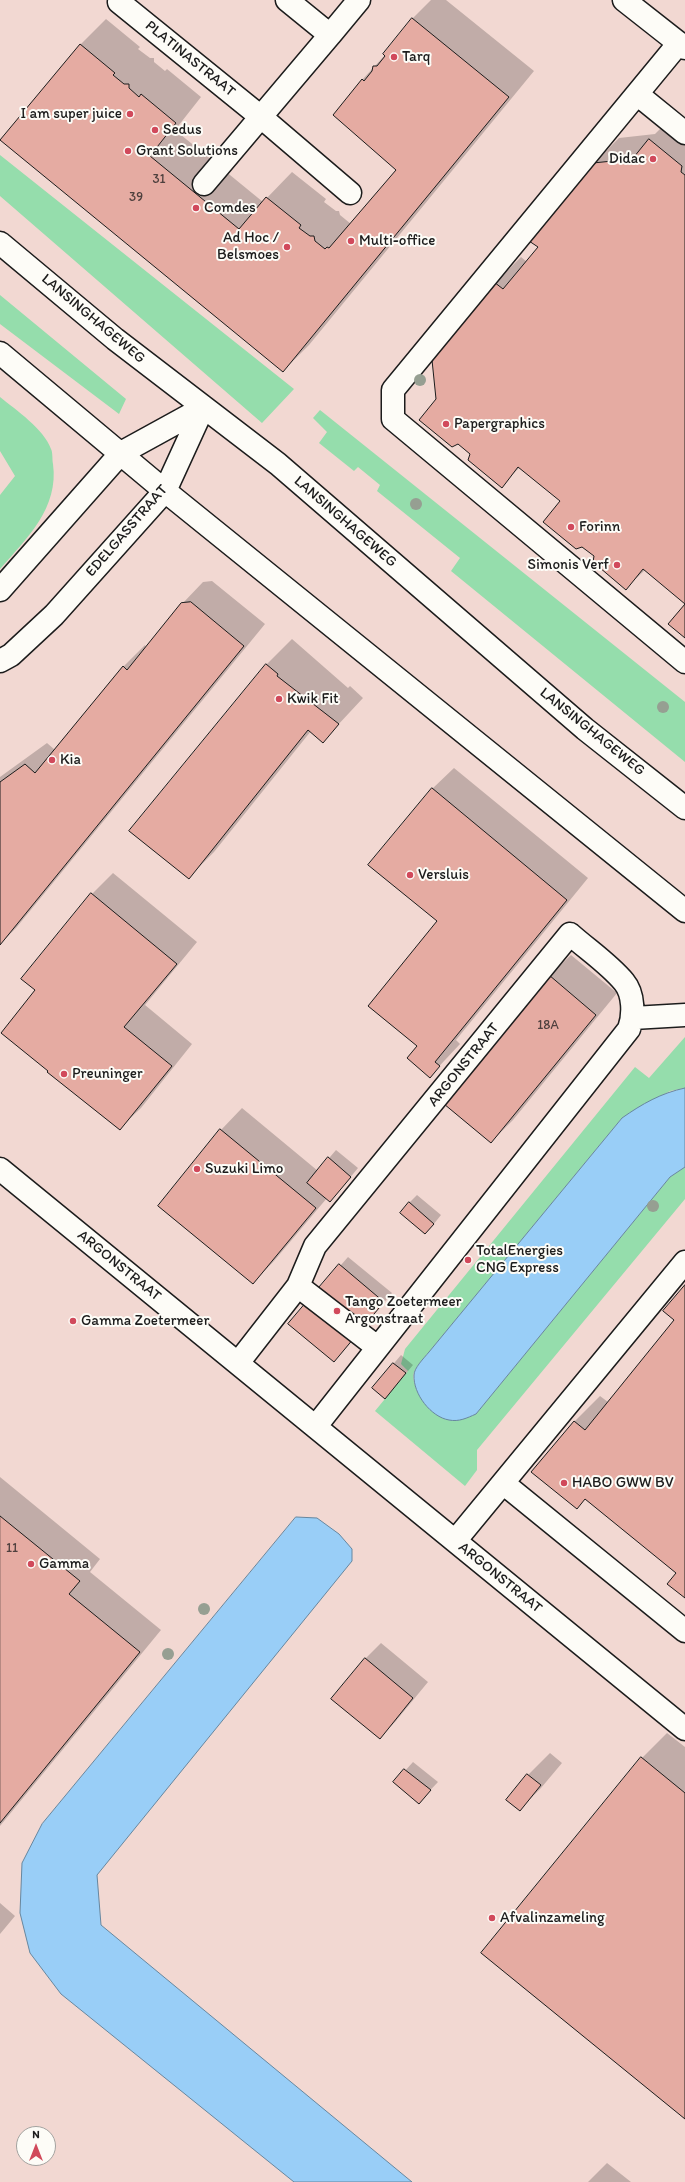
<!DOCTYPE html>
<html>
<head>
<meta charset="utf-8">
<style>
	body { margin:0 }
	#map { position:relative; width:685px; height:2182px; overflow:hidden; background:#f8ece6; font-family:Itim,sans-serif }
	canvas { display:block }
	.north { position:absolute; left:16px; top:2126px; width:40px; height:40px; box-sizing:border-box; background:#fdfcf7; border:1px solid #a3a29f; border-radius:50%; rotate:0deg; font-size:11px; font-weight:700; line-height:16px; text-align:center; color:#1c1c1c }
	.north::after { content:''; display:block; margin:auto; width:14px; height:18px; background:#d1495b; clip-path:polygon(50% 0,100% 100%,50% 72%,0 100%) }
</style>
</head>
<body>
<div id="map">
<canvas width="685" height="2182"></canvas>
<div class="north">N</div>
</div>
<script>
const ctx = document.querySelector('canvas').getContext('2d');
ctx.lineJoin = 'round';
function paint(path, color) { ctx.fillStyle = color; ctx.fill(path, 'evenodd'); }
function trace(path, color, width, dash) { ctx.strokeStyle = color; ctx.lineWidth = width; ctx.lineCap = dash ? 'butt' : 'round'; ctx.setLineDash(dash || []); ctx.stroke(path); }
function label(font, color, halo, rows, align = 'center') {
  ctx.font = font + ' Itim,sans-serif'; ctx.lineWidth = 4; ctx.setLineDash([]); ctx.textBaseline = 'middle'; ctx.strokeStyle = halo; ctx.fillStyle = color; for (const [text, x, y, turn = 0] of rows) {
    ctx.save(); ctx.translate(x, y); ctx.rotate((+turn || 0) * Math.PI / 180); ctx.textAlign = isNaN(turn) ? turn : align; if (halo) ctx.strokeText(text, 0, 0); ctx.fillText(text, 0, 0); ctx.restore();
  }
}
paint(new Path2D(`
	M 0,0 L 685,0 L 685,2182 L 0,2182 ZM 24,2134 L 48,2134 L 48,2158 L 24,2158 Z`), '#f2d8d2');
paint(new Path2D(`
	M 0,155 L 294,389 L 262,423 L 0,196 Z
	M 0,295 L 126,399 L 119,414 L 0,324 Z
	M 0,397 C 16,410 44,429 51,449 C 53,453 52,459 53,464 C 59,508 27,538 0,569 L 0,495 L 15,476 L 0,451 Z
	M 320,410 L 685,702 L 685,762 L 451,571 L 460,558 L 377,491 L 380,485 L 358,467 L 354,471 L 319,443 L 327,432 L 313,418 Z
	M 685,1037 L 685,1088 L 670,1091 L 622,1118 L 429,1352 C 424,1358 417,1365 414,1372 C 412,1378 415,1386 417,1391 C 429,1415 450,1426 476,1414 L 670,1177 L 685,1167 L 685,1199 L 477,1450 L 477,1470 L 465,1486 L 375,1411 L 408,1371 L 401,1364 L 405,1349 L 635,1067 L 649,1078 Z`), '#95ddac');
const water = new Path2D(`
	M 685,1088 L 685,1167 L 670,1177 L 476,1414 C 467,1418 459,1422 449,1420 C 431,1417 413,1394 414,1375 C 414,1368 424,1358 429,1352 L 622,1118 C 642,1104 661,1093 685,1088 Z
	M 296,1517 L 317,1518 L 339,1534 L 352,1549 L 352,1561 L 97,1875 L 101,1925 L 412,2182 L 294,2182 L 61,1994 L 30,1953 L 20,1913 L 22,1863 L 42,1824 Z`);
paint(water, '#99cef7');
trace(water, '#67879f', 1);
paint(new Path2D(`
	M 431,0 L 446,0 L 534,71 L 309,345 L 283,371 L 80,45 L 106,19 L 140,47 L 138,49 L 150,58 L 154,58 L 154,62 L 165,71 L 167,69 L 201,97 L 175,130 L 263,202 L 292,172 L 326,199 L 324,202 L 336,211 L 339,211 L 340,215 L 351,224 L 398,170 L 362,80 L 385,55 L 412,19 Z
	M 675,114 L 685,122 L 685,603 L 645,570 L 626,588 L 595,556 L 561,501 L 520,467 L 501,486 L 471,454 L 437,400 L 495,283 L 521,257 L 527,262 L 539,247 L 593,164 L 619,138 L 655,134 Z
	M 212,581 L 265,624 L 16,928 L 0,944 L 0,777 L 47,743 L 55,750 L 123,667 L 145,645 L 146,647 L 182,604 L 203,582 Z
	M 292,639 L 348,688 L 350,686 L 363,698 L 323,741 L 311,731 L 214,852 L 189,877 L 266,665 Z
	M 454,768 L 588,878 L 456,1040 L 460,1044 L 430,1076 L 418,1046 L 438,921 L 432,789 Z
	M 113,873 L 197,942 L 145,1005 L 192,1044 L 141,1108 L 119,1129 L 49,1071 L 37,990 L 92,894 Z
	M 571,955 L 617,993 L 513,1120 L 491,1142 L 549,976 Z
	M 242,1108 L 318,1171 L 336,1150 L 358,1168 L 338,1192 L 327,1198 L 274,1261 L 253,1283 L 159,1206 L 221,1130 Z
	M 417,1195 L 441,1215 L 433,1225 L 409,1203 Z
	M 348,1257 L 392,1293 L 341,1353 L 290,1323 Z
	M 685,1287 L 685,1597 L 677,1573 L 586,1498 L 577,1508 L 533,1472 L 575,1421 L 600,1396 L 608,1402 L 675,1320 Z
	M 401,1355 L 413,1365 L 393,1389 L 373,1388 Z
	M 0,1477 L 100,1559 L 90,1572 L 161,1630 L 0,1826 Z
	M 381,1643 L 428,1682 L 395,1722 L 380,1737 L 365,1659 Z
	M 667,1733 L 685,1747 L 685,2118 L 642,1758 Z
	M 550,1753 L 562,1763 L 541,1788 L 519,1810 L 507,1800 L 528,1775 Z
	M 413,1762 L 438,1782 L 419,1802 L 395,1782 Z
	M 0,1903 L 15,1916 L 0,1934 Z
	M 607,2163 L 631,2182 L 588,2182 Z`), '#0003');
const building = new Path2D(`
	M 412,18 L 509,97 L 283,372 L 0,140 L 80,44 L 115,73 L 113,75 L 124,84 L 129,84 L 129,88 L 139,97 L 141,94 L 176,123 L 150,156 L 239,229 L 266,197 L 301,225 L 299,228 L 310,236 L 314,236 L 315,241 L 325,249 L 327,247 L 329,248 L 396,170 L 333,115 L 362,79 L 364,81 L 372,71 L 373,66 L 377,66 L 385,56 L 383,54 Z
	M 649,139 L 682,166 L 681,172 L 685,175 L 685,638 L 668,624 L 685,604 L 643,569 L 626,590 L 593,562 L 594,556 L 582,547 L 576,549 L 543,522 L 560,501 L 518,467 L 502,488 L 468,460 L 470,454 L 458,444 L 452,447 L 419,420 L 436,399 L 432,360 L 494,282 L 503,289 L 538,247 L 529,241 L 593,163 L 632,159 Z
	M 191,602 L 244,646 L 0,945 L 0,782 L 25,764 L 35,773 L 123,666 L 127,670 L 181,603 Z
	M 266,664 L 278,674 L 277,676 L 339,724 L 323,743 L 308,730 L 189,879 L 129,831 Z
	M 432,788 L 567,900 L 435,1062 L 440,1066 L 430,1078 L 407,1058 L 417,1046 L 368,1006 L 437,921 L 368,865 Z
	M 91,893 L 177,964 L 124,1027 L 172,1066 L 120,1130 L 47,1072 L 48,1071 L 1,1033 L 35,990 L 21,979 Z
	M 549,975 L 596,1015 L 491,1143 L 444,1104 Z
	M 220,1129 L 316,1208 L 253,1284 L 158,1206 Z
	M 328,1157 L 351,1177 L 330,1202 L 307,1183 Z
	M 409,1202 L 434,1224 L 425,1234 L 400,1213 Z
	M 339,1264 L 384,1302 L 334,1362 L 288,1324 Z
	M 685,1285 L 685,1598 L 667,1584 L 676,1573 L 585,1499 L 577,1509 L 531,1472 L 574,1421 L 585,1430 L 674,1320 L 663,1311 Z
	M 393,1363 L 406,1373 L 385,1399 L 372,1388 Z
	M 0,1516 L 80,1581 L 69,1594 L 140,1652 L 0,1823 Z
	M 365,1658 L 413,1698 L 380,1739 L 331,1699 Z
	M 641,1757 L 685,1793 L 685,2119 L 481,1953 Z
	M 404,1769 L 431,1790 L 419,1804 L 393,1782 Z
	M 527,1774 L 541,1785 L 520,1811 L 506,1800 Z`);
paint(building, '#e5aba2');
trace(building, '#1c1c1c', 1);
const minor = new Path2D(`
	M 287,0 L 330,35 L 359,0
	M 624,0 L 685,48
	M 119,2 L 261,117 L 350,193
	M 679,43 L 393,390 L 393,419 L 685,662
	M 637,94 L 685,133
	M 204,184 L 330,35
	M 0,243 L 115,339 L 278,464 L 585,729 L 685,808
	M 0,353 L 165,491 L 685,911
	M 0,590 L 121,453 L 203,408
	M 0,661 L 11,655 L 54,615 L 165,491 L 203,408
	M 633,1018 L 685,1015
	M 0,1169 L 685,1729
	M 298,1286 L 377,1347
	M 238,1363 L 298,1286 L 315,1246 L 570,934 C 588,950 609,964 624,982 C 634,994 634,1015 629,1029 L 316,1426
	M 503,1483 L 685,1631
	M 455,1541 L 685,1262`);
trace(minor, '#1c1c1c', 25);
trace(minor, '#fdfcf7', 22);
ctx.fillStyle = '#969f92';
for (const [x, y] of [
	[420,380],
	[416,504],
	[663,707],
	[653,1206],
	[204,1609],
	[168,1654]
]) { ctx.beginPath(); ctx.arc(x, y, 6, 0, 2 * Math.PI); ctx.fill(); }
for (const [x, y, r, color] of [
	[394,57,4,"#d1495b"],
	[130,114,4,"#d1495b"],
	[155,130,4,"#d1495b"],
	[128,151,4,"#d1495b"],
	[653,159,4,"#d1495b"],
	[196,208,4,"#d1495b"],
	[351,241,4,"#d1495b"],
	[287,247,4,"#d1495b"],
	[446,424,4,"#d1495b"],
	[571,527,4,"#d1495b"],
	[617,565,4,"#d1495b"],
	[279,699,4,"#d1495b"],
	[52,760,4,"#d1495b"],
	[410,875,4,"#d1495b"],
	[64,1074,4,"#d1495b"],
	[197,1169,4,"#d1495b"],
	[468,1260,4,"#d1495b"],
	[337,1311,4,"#d1495b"],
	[73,1321,4,"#d1495b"],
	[564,1483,4,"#d1495b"],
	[31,1564,4,"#d1495b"],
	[492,1918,4,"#d1495b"]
]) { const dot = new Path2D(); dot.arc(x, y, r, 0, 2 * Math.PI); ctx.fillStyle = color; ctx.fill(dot); trace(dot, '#fdfcf7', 1.5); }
label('13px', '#4e403e', null, [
	["31",159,180],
	["39",136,198],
	["18A",548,1026],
	["11",12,1549]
]);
label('15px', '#1c1c1c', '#fdfcf7', [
	["Tarq",402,57],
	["I am super juice",122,114,"right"],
	["Sedus",163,130],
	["Grant Solutions",136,151],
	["Didac",645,159,"right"],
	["Comdes",204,208],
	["Ad Hoc /",279,238,"right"],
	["Belsmoes",279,255,"right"],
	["Multi-office",359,241],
	["Papergraphics",454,424],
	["Forinn",579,527],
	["Simonis Verf",609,565,"right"],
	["Kwik Fit",287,699],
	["Kia",60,760],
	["Versluis",418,875],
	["Preuninger",72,1074],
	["Suzuki Limo",205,1169],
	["TotalEnergies",476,1251],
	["CNG Express",476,1268],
	["Tango Zoetermeer",345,1302],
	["Argonstraat",345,1319],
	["Gamma Zoetermeer",81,1321],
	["HABO GWW BV",572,1483],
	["Gamma",39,1564],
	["Afvalinzameling",500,1918]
], 'left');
label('15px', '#1c1c1c', '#fdfcf7', [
	["PLATINASTRAAT",190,59,39],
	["LANSINGHAGEWEG",93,319,40],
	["LANSINGHAGEWEG",345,522,41],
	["EDELGASSTRAAT",127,531,-49],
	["LANSINGHAGEWEG",592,732,39],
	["ARGONSTRAAT",464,1065,-51],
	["ARGONSTRAAT",119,1266,39],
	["ARGONSTRAAT",500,1578,39]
]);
</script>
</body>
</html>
